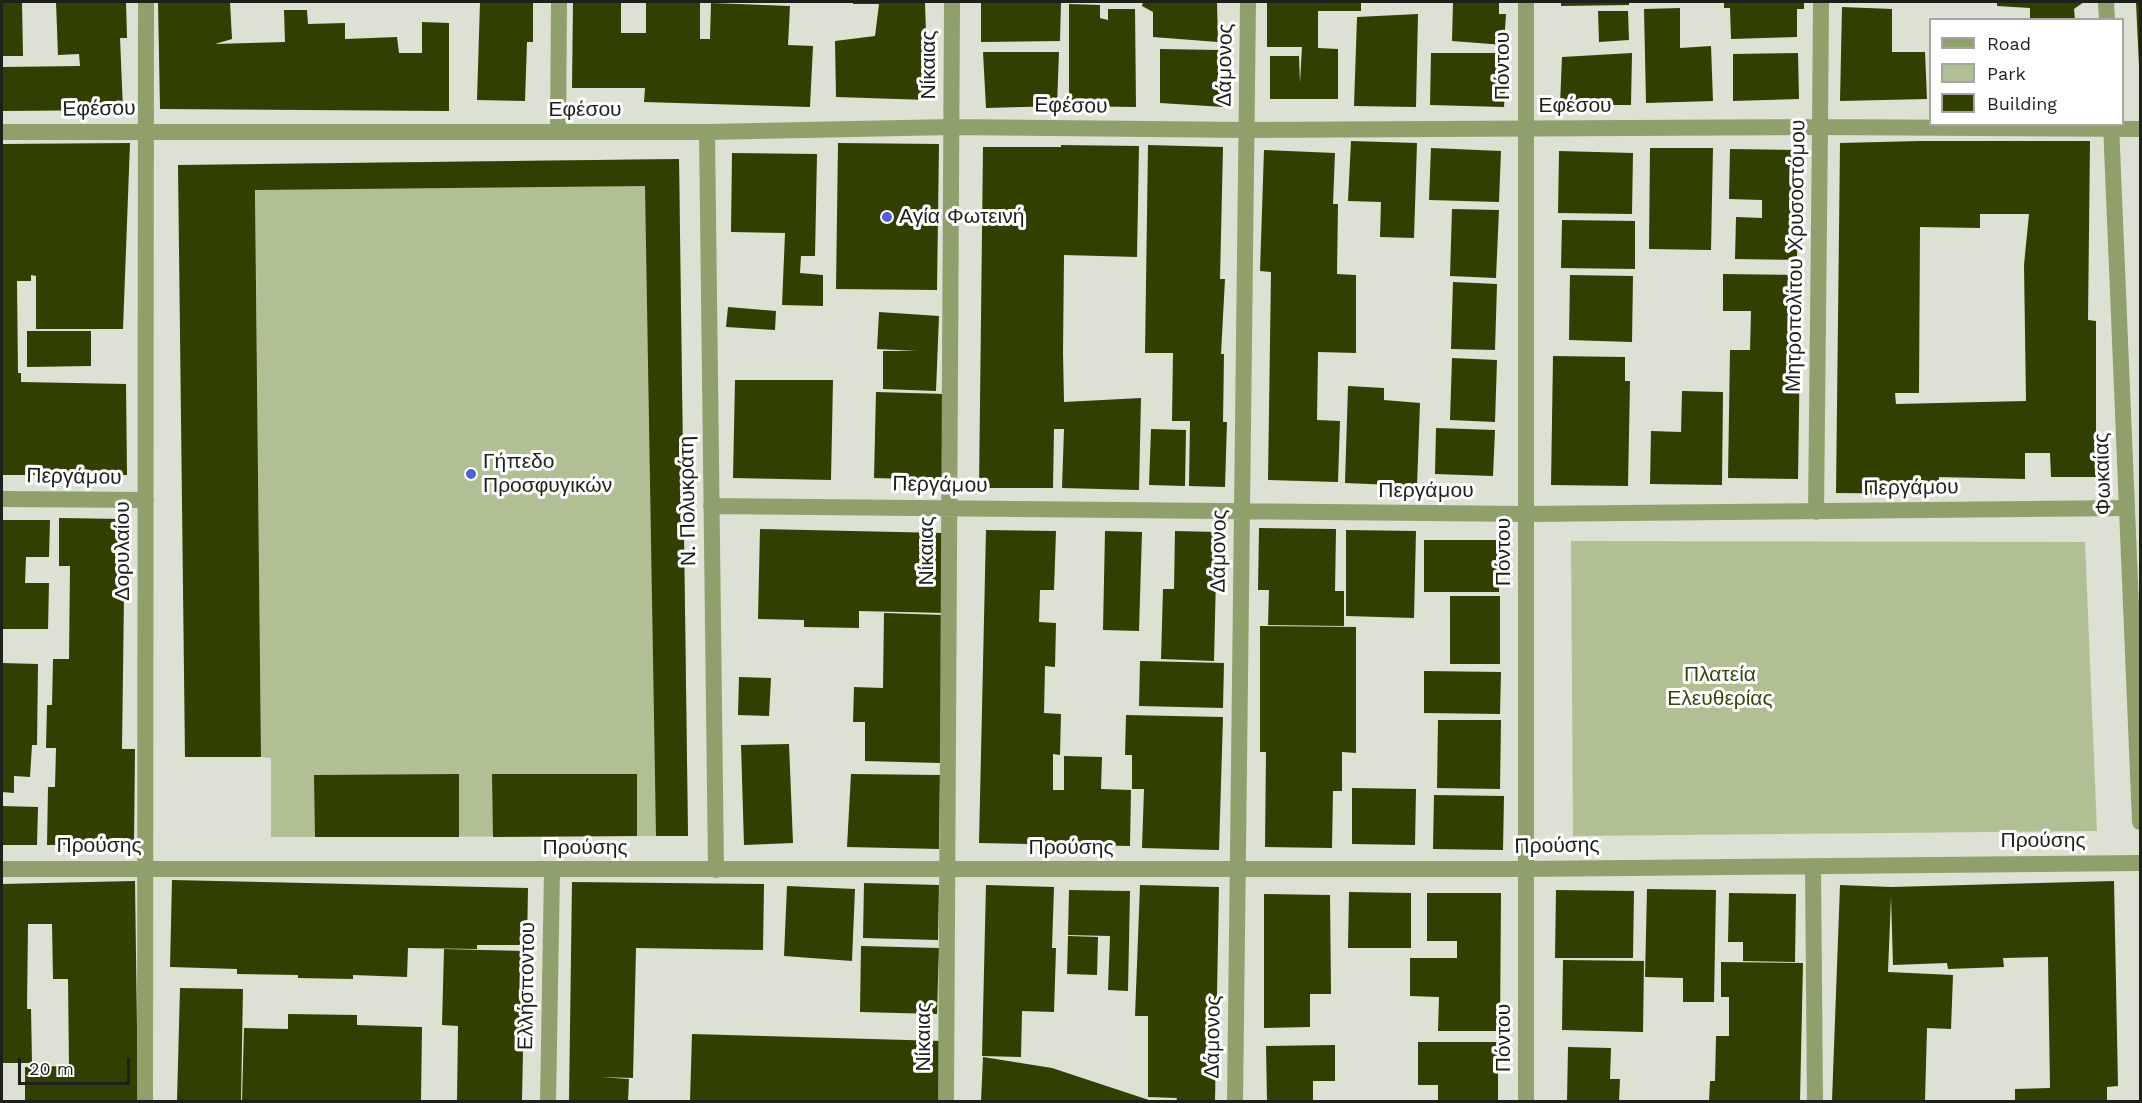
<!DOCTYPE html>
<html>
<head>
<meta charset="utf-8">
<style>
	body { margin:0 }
	#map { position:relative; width:2142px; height:1103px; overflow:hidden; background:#dce1d4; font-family:"Work Sans",sans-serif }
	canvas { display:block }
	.frame { position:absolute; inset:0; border:3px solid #1e201b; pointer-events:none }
	.legend { position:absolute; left:1929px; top:18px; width:195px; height:108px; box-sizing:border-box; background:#fff; border:2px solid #a5a6a4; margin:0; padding:8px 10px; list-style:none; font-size:18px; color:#1e201b }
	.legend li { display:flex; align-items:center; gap:12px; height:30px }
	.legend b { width:30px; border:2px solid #a5a6a4 }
	.scale { position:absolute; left:18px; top:1058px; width:112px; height:27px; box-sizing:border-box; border:3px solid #1e201b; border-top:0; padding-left:8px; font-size:18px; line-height:21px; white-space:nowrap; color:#1e201b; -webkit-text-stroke:4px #fff; paint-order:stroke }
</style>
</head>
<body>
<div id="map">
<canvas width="2142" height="1103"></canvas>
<div class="frame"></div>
<ul class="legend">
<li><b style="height:8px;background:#8fa06c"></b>Road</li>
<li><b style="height:16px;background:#b1c094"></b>Park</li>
<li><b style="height:16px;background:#313f00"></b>Building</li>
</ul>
<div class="scale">20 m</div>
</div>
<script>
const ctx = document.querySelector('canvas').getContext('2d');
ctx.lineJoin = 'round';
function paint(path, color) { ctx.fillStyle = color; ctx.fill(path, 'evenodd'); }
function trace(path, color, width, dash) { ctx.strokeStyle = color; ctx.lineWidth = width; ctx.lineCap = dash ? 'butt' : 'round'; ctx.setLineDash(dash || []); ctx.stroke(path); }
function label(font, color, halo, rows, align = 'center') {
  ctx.font = font + ' "Work Sans",sans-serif'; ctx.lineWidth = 6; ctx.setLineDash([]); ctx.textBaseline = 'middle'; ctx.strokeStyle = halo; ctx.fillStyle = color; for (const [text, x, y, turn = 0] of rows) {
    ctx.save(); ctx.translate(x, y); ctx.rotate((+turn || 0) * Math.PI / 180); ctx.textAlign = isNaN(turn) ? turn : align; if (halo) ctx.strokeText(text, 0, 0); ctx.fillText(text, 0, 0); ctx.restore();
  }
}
paint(new Path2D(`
	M 679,159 L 688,836 L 271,837 L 271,758 L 261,757 L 255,164 Z
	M 1571,541 L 2085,542 L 2097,831 L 1573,836 Z`), '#b1c094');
paint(new Path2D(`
	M 2,2 L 22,2 L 23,56 L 2,56 Z
	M 56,2 L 126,2 L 127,38 L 120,38 L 123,110 L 2,111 L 2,67 L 80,66 L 79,54 L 58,55 Z
	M 158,2 L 230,2 L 232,39 L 215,44 L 285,42 L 284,10 L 307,10 L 308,24 L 345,23 L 345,39 L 397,37 L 399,53 L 422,53 L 422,22 L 449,23 L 449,111 L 160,109 Z
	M 480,2 L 533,2 L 533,42 L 527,42 L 525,101 L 477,100 Z
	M 573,2 L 621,2 L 621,33 L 646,33 L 646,2 L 700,2 L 700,39 L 710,39 L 711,3 L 790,6 L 788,45 L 813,46 L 810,107 L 644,102 L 645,88 L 572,88 Z
	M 853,2 L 925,2 L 928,100 L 836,97 L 835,41 L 875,36 L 879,4 L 853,4 Z
	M 981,2 L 1061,2 L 1060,41 L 981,42 Z
	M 1143,2 L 1217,2 L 1218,42 L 1153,37 L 1153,12 L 1142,6 Z
	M 1267,2 L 1361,2 L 1361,11 L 1318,11 L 1318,48 L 1338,49 L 1338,99 L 1270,99 L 1270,56 L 1299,56 L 1300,83 L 1302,47 L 1267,47 Z
	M 1453,2 L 1499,2 L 1499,14 L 1506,14 L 1504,45 L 1452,41 Z
	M 1561,2 L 1629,2 L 1629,5 L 1561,6 Z
	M 1724,2 L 1804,2 L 1804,9 L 1797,9 L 1797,37 L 1731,39 L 1730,8 L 1724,8 Z
	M 1997,2 L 2084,2 L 2074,9 L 2075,20 L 2030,20 L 2030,8 L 1997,6 Z
	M 2136,2 L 2140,2 L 2140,65 L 2139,66 Z
	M 1069,4 L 1100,5 L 1100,18 L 1108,20 L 1108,9 L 1135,9 L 1136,107 L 1069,106 Z
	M 1842,7 L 1892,9 L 1892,52 L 1925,52 L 1927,99 L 1840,101 Z
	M 1680,8 L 1680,48 L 1711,46 L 1713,101 L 1646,103 L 1644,9 Z
	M 1598,11 L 1628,11 L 1629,40 L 1599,42 Z
	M 1418,14 L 1416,107 L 1354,106 L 1357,17 Z
	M 1160,49 L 1219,50 L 1218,76 L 1225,78 L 1224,107 L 1160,103 Z
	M 983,52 L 1059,52 L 1057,106 L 986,108 Z
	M 1431,53 L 1507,53 L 1504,107 L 1430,105 Z
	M 1632,53 L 1631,105 L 1560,105 L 1562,57 Z
	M 1798,53 L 1799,99 L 1733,101 L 1733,54 Z
	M 1351,141 L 1417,143 L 1414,238 L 1380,237 L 1381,202 L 1348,201 Z
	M 1920,141 L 2090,141 L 2088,320 L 2096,321 L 2096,477 L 2051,477 L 2050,453 L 2025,453 L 2025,479 L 1939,477 L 1939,494 L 1836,493 L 1840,143 ZM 1980,214 L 2029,214 L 2024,265 L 2026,401 L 1896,404 L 1895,393 L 1919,393 L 1920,227 L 1980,228 Z
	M 130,143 L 123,329 L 36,329 L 36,276 L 31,275 L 31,281 L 17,281 L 18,373 L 21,373 L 21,382 L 126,384 L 127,475 L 2,475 L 2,144 Z
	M 838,143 L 939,144 L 937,290 L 836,289 Z
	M 1061,145 L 1139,146 L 1137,257 L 1064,255 L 1063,352 L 1064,402 L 1141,398 L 1139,490 L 1062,488 L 1064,429 L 1054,429 L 1053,488 L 979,488 L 983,147 L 1061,147 Z
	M 1148,145 L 1223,147 L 1220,279 L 1225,279 L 1221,354 L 1224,354 L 1223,422 L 1227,422 L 1225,487 L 1189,486 L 1190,421 L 1172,421 L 1173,353 L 1145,353 Z
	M 1431,148 L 1501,151 L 1499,202 L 1429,200 Z
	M 1650,148 L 1713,148 L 1711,250 L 1649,249 Z
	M 1730,149 L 1798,150 L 1797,260 L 1735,259 L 1736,217 L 1762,218 L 1762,200 L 1729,199 Z
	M 1264,150 L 1335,153 L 1333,204 L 1338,204 L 1337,274 L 1356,275 L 1356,353 L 1318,352 L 1317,420 L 1340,421 L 1338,482 L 1268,480 L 1271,272 L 1260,271 Z
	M 1559,151 L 1633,153 L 1632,214 L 1558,213 Z
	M 732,153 L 817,154 L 815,256 L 801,256 L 800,273 L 823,275 L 823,306 L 782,305 L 785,233 L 731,232 Z
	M 679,159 L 688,836 L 656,836 L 645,186 L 255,190 L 261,757 L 185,757 L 178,165 Z
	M 1452,209 L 1499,210 L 1496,278 L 1450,276 Z
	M 1562,220 L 1635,221 L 1635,269 L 1561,268 Z
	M 1723,274 L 1801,275 L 1798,479 L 1728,478 L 1730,350 L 1750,350 L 1751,311 L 1723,311 Z
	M 1570,275 L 1633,276 L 1632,342 L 1569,340 Z
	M 1453,282 L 1497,284 L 1495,350 L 1451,349 Z
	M 728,307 L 776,311 L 775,330 L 726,327 Z
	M 879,312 L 939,316 L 936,391 L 883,389 L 883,351 L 917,351 L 877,349 Z
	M 27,331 L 91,331 L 91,366 L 27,367 Z
	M 1553,356 L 1625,357 L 1625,381 L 1630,381 L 1628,486 L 1551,485 Z
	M 1452,358 L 1497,360 L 1495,422 L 1450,420 Z
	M 735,380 L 833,380 L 831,480 L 733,478 Z
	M 1348,386 L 1384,388 L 1384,400 L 1420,403 L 1417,486 L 1345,483 Z
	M 1682,391 L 1723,392 L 1722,485 L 1650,484 L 1651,431 L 1681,432 Z
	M 876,392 L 945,394 L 943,480 L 874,478 Z
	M 1436,428 L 1495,430 L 1493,476 L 1435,474 Z
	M 1151,429 L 1186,430 L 1185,486 L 1149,485 Z
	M 59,518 L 125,519 L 122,749 L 135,749 L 134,844 L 47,845 L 48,787 L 55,787 L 56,748 L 46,748 L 47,705 L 52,705 L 53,659 L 69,659 L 70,566 L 59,566 Z
	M 2,520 L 50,520 L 49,557 L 26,557 L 25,583 L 49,583 L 48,629 L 2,629 Z
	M 1259,528 L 1336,529 L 1335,591 L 1344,591 L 1344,626 L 1268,625 L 1269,590 L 1258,590 Z
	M 760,529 L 943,533 L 946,613 L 859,611 L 859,628 L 804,627 L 804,620 L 758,619 Z
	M 986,530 L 1056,531 L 1054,590 L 1040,590 L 1039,622 L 1056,623 L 1055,667 L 1045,666 L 1044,713 L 1061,714 L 1060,755 L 1053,754 L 1053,790 L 1064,790 L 1064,756 L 1102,757 L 1101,789 L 1131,790 L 1130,846 L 979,843 Z
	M 1346,530 L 1416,531 L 1414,618 L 1346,616 Z
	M 1105,531 L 1142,532 L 1139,631 L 1103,630 Z
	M 1175,531 L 1217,532 L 1214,661 L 1161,659 L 1163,589 L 1174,589 Z
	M 1424,540 L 1500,540 L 1499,592 L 1424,592 Z
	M 1450,596 L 1500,596 L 1500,664 L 1450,664 Z
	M 884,613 L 943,615 L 940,763 L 865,761 L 865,722 L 853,722 L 854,687 L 883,688 Z
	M 1260,626 L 1356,627 L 1356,753 L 1342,752 L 1342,791 L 1333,791 L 1332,848 L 1265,847 L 1266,752 L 1260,752 Z
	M 1140,661 L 1224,663 L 1223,708 L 1139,706 Z
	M 2,663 L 38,664 L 37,745 L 32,745 L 30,777 L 14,776 L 14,793 L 2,792 Z
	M 1424,671 L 1501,672 L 1500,714 L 1424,713 Z
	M 739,677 L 771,678 L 769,716 L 738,715 Z
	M 1126,715 L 1223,717 L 1219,850 L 1142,848 L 1144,789 L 1132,789 L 1132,755 L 1125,755 Z
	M 1438,720 L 1501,720 L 1500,789 L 1437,788 Z
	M 789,744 L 793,843 L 744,845 L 741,745 Z
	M 459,774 L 459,837 L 315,837 L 314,775 Z
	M 492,774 L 637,774 L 637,836 L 493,837 Z
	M 851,774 L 940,775 L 939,849 L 847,847 Z
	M 1352,788 L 1416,789 L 1415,845 L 1352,844 Z
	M 1434,795 L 1504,796 L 1503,850 L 1433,849 Z
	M 2,806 L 38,807 L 37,845 L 2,845 Z
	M 172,880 L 528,888 L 527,945 L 477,945 L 477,949 L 408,948 L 407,977 L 353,975 L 353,979 L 298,978 L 298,975 L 237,974 L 237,969 L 170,967 Z
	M 135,881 L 138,1101 L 25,1101 L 25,1067 L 69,1066 L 68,979 L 53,979 L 52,924 L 28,924 L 27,1009 L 31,1009 L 32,1063 L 2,1063 L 2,884 Z
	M 2114,881 L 2118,1086 L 2107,1087 L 2107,1101 L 2015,1101 L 2015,1089 L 2050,1088 L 2048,957 L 2003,958 L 2004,967 L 1948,969 L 1947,963 L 1893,965 L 1891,897 L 1888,972 L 1953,975 L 1951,1029 L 1927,1028 L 1925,1101 L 1832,1101 L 1840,885 L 1891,887 Z
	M 572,882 L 764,884 L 763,950 L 636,948 L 633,1078 L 600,1077 L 629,1079 L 628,1101 L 569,1101 Z
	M 864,883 L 939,885 L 938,940 L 863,938 Z
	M 986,885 L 1054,887 L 1052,948 L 1056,948 L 1054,1012 L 1022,1011 L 1021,1057 L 982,1056 Z
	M 1140,885 L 1219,887 L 1215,1101 L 1176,1101 L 1177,1098 L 1148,1097 L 1148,1016 L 1135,1016 Z
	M 787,886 L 855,889 L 852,961 L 784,956 Z
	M 1647,889 L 1716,890 L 1714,1002 L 1683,1002 L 1683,978 L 1645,977 Z
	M 1069,890 L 1130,891 L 1128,991 L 1108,990 L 1110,936 L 1068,935 Z
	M 1556,890 L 1634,891 L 1633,958 L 1555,958 Z
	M 1349,892 L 1411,893 L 1411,948 L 1348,948 Z
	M 1427,893 L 1501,893 L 1500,1031 L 1438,1031 L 1439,997 L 1410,996 L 1410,958 L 1457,958 L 1457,941 L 1427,941 Z
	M 1729,893 L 1796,894 L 1795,962 L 1743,961 L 1743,942 L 1728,942 Z
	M 1264,894 L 1330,895 L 1331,994 L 1310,994 L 1310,1027 L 1264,1028 Z
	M 1068,936 L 1098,937 L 1097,975 L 1067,974 Z
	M 861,946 L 939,948 L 937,1014 L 860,1012 Z
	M 444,949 L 525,951 L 522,1101 L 457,1101 L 458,1026 L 442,1025 Z
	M 1563,960 L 1644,961 L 1643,1032 L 1562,1030 Z
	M 1721,962 L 1803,963 L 1800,1101 L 1709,1101 L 1710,1081 L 1715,1081 L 1716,1036 L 1729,1036 L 1729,997 L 1721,997 Z
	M 180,988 L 243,989 L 241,1101 L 177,1101 Z
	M 288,1014 L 357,1015 L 357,1025 L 422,1027 L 421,1101 L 242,1101 L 244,1028 L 288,1029 Z
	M 692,1034 L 943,1041 L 941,1101 L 690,1101 Z
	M 1418,1042 L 1498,1042 L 1498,1101 L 1438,1101 L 1438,1085 L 1418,1085 Z
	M 1335,1045 L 1335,1081 L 1313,1081 L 1313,1101 L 1267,1101 L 1266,1046 Z
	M 1568,1047 L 1611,1048 L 1610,1079 L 1620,1079 L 1619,1101 L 1567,1101 Z
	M 983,1057 L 1052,1068 L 1152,1101 L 981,1101 Z`), '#313f00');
trace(new Path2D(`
	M 1816,512 L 1820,127
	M 1526,514 L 2127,508
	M 1813,866 L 1815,1102
	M 1526,869 L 2140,863`), '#8fa06c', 16);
trace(new Path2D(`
	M 1820,127 L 1821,2
	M 2,132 L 707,132 L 952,127 L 1246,130 L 1820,127 L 2140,129
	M 558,132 L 559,2
	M 707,132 L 716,870
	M 2,499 L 146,500
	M 711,506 L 1526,514
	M 145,1102 L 146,2
	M 548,1102 L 552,870
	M 946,1102 L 952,2
	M 1235,1102 L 1248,2`), '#8fa06c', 16);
trace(new Path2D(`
	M 1526,2 L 1526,1102
	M 2106,2 L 2107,20
	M 2111,124 L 2140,822
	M 2,869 L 1526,869`), '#8fa06c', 16);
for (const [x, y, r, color] of [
	[887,217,6,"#5060d5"],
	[471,474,6,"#5060d5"]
]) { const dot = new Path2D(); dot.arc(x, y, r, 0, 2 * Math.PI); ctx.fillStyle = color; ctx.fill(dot); trace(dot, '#fff', 2); }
label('21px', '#1e201b', '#fff', [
	["Νίκαιας",929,65,-90],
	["Δάμονος",1225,65,-89],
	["Πόντου",1503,66,-90],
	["Εφέσου",1071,106,1],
	["Εφέσου",1575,106],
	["Εφέσου",99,109,-1],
	["Εφέσου",585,110],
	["Μητροπολίτου Χρυσοστόμου",1796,256,-89],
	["Φωκαίας",2103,474,-92],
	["Περγάμου",74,477,1],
	["Περγάμου",940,485,1],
	["Περγάμου",1911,488,-1],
	["Περγάμου",1426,491],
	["Ν. Πολυκράτη",688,501,-91],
	["Δορυλαίου",123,551,-90],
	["Νίκαιας",927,551,-90],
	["Δάμονος",1219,551,-89],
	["Πόντου",1504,552,-90],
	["Προύσης",2043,841],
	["Προύσης",99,846],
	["Προύσης",1557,846,-1],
	["Προύσης",585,848],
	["Προύσης",1071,848],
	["Ελλήσποντου",527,986,-89],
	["Νίκαιας",924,1037,-90],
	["Δάμονος",1213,1037,-89],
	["Πόντου",1504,1038,-90]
]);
label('21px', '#1e201b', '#fff', [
	["Αγία Φωτεινή",899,217],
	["Γήπεδο",483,462],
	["Προσφυγικών",483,486]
], 'left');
label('21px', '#38460d', '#fff', [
	["Πλατεία",1720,675],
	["Ελευθερίας",1720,699]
]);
</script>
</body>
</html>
